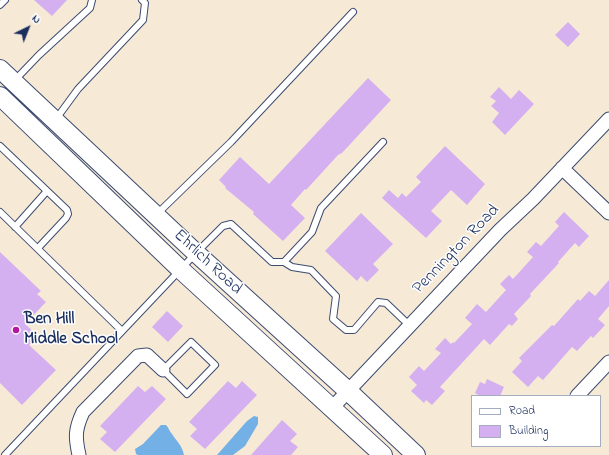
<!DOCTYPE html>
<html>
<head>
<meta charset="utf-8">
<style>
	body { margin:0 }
	#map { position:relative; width:609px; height:455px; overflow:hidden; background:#f6ead6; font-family:"Indie Flower",sans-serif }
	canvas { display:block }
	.legend { position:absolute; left:471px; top:395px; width:130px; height:52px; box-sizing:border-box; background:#fff; border:1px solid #a4acbf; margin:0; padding:5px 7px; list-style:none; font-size:12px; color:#1b2f5e }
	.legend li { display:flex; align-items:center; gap:8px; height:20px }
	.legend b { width:20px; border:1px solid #a4acbf }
	.north { position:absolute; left:8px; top:8px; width:40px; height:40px; -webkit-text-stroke:3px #fff; paint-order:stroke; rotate:43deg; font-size:11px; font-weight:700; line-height:16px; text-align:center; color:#1b2f5e }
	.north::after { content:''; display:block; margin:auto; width:14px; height:18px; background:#1b2f5e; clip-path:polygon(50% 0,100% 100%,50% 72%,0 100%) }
</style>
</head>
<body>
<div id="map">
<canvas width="609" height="455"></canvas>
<ul class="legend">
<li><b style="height:5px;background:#fff"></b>Road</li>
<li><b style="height:11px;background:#d5b0f0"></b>Building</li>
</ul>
<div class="north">N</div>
</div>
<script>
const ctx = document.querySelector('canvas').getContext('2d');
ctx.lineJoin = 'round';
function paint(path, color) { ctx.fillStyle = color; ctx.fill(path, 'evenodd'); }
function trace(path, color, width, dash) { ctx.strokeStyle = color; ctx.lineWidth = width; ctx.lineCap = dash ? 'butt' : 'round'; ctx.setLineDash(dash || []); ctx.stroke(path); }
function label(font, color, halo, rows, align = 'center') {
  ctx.font = font + ' "Indie Flower",sans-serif'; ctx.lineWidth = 3; ctx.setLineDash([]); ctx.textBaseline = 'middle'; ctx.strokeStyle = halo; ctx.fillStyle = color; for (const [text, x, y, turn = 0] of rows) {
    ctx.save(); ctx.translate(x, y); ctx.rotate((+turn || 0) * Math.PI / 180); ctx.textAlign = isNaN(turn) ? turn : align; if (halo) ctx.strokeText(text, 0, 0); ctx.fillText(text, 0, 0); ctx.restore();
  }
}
paint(new Path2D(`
	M 254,416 L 258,417 L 258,424 L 245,446 L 233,455 L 217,455 L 247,421 Z
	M 161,425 L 166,425 C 169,428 169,431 172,434 C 177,442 182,445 184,455 L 138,455 L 136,454 L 135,449 L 143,444 Z`), '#72b0e5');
paint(new Path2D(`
	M 34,0 L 67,0 L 52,16 Z
	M 568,22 L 580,34 L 568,47 L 555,35 Z
	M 368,78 L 391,100 L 342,153 L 338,155 L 306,190 L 305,189 L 291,205 L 305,218 L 283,241 L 253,214 L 254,212 L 225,188 L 226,187 L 219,180 L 240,157 L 269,184 Z
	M 499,87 L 511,99 L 519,90 L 534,104 L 505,135 L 492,122 L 499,113 L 491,106 L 496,101 L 490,97 Z
	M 445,146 L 485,184 L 467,205 L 451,190 L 431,211 L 442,221 L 426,238 L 382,198 L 389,190 L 398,198 L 402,193 L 406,197 L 421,182 L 416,177 Z
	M 564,212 L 589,236 L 579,247 L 575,243 L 558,262 L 559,263 L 530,294 L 531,296 L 514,314 L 518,319 L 512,326 L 509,324 L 490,345 L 484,339 L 440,387 L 445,391 L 432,405 L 426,400 L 424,403 L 411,391 L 417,385 L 409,377 L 419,366 L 424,371 L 441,353 L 435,349 L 445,338 L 451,344 L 453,342 L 454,343 L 472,324 L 465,318 L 477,304 L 486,312 L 506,290 L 500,284 L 509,275 L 513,279 L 533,257 L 527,252 L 536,242 L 541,246 L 559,226 L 555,222 Z
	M 361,213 L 393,244 L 373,264 L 379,270 L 367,282 L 361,276 L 357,281 L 325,251 Z
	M 0,252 L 41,291 L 37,294 L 46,302 L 25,324 L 38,336 L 29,345 L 56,370 L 22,405 L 0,383 Z
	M 609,280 L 609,306 L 598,319 L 605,325 L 593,338 L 591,336 L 577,351 L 572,347 L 543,380 L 538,376 L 528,387 L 512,372 L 522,361 L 519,358 L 552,325 L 554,326 L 578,299 L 580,301 L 589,291 L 595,296 Z
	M 167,311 L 183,326 L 168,342 L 152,327 Z
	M 487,379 L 504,387 L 500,396 L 480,396 L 475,393 L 480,382 L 485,384 Z
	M 228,381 L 236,388 L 242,381 L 257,395 L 205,449 L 190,436 L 197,429 L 189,422 Z
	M 138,386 L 145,392 L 152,386 L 166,399 L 115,452 L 100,439 L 107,432 L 100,426 Z
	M 282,420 L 297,434 L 290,441 L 298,447 L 291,455 L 251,455 Z`), '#d5b0f0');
const service = new Path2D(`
	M 0,5 L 5,0
	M 15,80 L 39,55 L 90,8 L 92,0
	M 56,119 L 78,89 L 143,20 L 145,3 L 142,0
	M 0,146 L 67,210 L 68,214 L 66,218 L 38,248
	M 0,212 L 122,331
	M 157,214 L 231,142 L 353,12
	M 15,227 L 47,191
	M 284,262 L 292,267 L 311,270 L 336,296 L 333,319 L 346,330 L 354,330 L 378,302 L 386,303 L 409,325
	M 191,342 L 215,365 L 187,394 L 163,370 Z
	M 5,455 L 196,253 L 223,226 L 231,224 L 272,262 L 284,262 L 312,232 L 321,208 L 383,142`);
const minor = new Path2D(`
	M 562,168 L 609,213
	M 577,396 L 609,362
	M 332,408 L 500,230 L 533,199 L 609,119
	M 79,455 C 75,437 75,429 83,412 L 138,356 L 147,355 L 163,370`);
const secondary = new Path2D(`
	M 0,69 L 196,253 L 348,391 L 416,455
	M 0,96 L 180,269 L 383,455`);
trace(service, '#3c4b70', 8);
trace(minor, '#3c4b70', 15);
trace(secondary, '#3c4b70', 20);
trace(service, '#fff', 6);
trace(minor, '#fff', 13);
trace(secondary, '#fff', 18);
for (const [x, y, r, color] of [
	[16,330,4,"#b5179e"]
]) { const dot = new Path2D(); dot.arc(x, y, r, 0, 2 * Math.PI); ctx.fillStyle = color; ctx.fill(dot); trace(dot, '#fff', 1.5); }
label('17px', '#1b2f5e', '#fff', [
	["Pennington Road",457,250,-46],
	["Ehrlich Road",207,263,43]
]);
label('bold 17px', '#1b2f5e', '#fff', [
	["Ben Hill",24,320],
	["Middle School",24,340]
], 'left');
</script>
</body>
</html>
